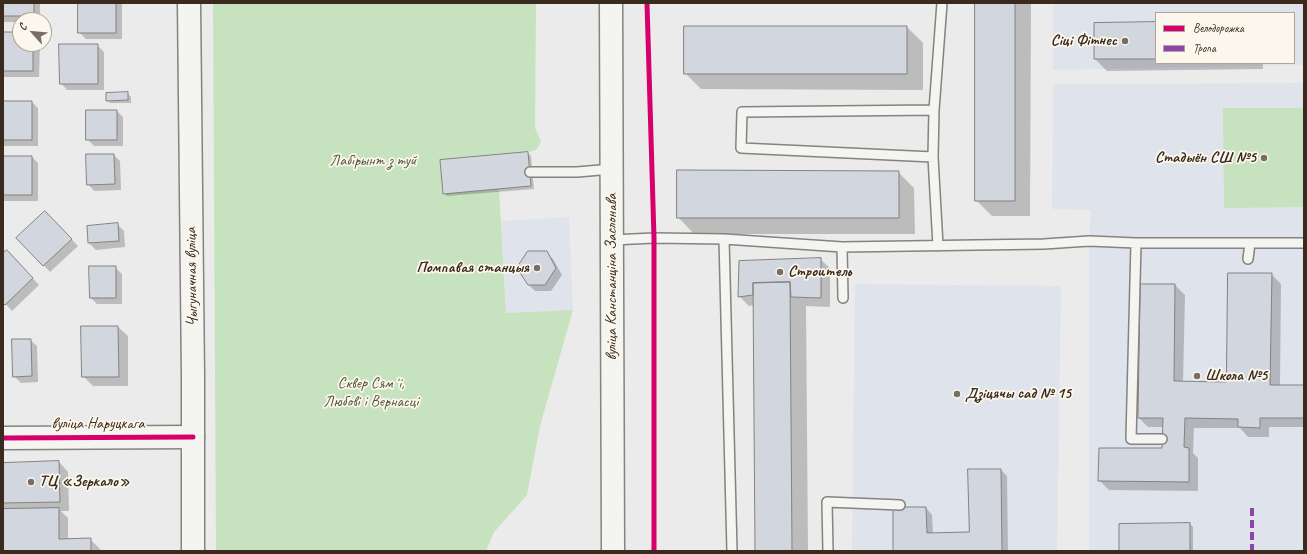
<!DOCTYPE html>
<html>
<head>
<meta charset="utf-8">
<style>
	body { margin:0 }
	#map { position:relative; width:1307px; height:554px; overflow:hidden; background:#ebebeb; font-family:Caveat,sans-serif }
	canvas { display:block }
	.frame { position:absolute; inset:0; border:4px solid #3b2a1e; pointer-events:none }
	.legend { position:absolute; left:1155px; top:12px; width:140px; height:52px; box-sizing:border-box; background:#fbf7ec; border:1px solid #aea59a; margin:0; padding:5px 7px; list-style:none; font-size:12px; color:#3b2a1e }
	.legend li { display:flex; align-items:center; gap:8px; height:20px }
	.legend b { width:20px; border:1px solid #aea59a }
	.north { position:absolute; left:12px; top:12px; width:40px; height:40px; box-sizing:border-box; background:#fbf7ec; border:1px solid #aea59a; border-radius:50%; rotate:297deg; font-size:11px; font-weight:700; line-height:16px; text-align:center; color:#3b2a1e }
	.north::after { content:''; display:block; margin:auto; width:14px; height:18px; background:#796e66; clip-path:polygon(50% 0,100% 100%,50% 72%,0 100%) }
</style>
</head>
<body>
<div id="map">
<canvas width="1307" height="554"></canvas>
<div class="frame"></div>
<ul class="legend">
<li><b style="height:5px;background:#d6006c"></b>Велодорожка</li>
<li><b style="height:5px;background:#8e44ad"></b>Тропа</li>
</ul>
<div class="north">С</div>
</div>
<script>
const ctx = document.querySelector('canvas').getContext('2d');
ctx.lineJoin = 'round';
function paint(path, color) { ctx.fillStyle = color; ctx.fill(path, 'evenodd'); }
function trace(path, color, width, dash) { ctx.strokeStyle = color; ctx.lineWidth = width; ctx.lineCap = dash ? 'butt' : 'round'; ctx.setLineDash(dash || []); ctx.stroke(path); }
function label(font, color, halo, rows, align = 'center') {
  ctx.font = font + ' Caveat,sans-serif'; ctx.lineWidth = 3.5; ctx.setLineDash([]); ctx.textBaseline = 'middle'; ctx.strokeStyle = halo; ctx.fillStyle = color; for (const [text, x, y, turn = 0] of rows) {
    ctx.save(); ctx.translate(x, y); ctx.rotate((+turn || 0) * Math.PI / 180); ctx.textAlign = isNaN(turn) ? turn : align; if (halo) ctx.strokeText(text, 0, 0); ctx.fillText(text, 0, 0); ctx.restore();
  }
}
paint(new Path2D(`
	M 1053,3 L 1304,3 L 1304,65 L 1053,70 ZM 1156,13 L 1294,13 L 1294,63 L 1156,63 Z
	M 1304,83 L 1304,551 L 1089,551 L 1089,241 L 1091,210 L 1052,209 L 1053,84 Z
	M 569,217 L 573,310 L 506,313 L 501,221 Z
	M 855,284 L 1061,286 L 1057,551 L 852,551 Z`), '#dfe4ec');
paint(new Path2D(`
	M 213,3 L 536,3 L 535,128 L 541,142 L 536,150 L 528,152 L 440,160 L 443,194 L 499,189 L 506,313 L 573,310 L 540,426 L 527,495 L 494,532 L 486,551 L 216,551 Z
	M 1223,108 L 1304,108 L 1304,207 L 1224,208 Z`), '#c7e2be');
paint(new Path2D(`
	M 3,3 L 40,3 L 40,20 L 20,20 L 20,22 L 3,22 Z
	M 79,3 L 122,3 L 122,39 L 86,39 L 79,32 Z
	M 976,3 L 1031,3 L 1030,216 L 992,216 L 976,200 Z
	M 1156,23 L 1156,63 L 1263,63 L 1263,69 L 1107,71 L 1095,59 Z
	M 907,27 L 923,43 L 923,90 L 701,89 L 685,73 Z
	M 3,33 L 20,33 L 20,44 L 40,44 L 39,77 L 3,77 Z
	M 97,45 L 104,52 L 104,90 L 67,90 L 61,83 Z
	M 127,93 L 131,97 L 131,103 L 110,103 L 107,100 Z
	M 3,102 L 32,102 L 38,108 L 38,146 L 3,146 Z
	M 117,111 L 123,117 L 123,146 L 94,146 L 87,139 Z
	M 528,153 L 531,156 L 534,189 L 447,196 L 444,193 Z
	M 114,155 L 120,161 L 121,190 L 94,191 L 88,184 Z
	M 3,157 L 32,157 L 38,163 L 38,201 L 3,201 Z
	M 898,172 L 914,188 L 915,234 L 694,234 L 678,217 Z
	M 45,212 L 78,246 L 50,272 L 18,238 Z
	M 117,224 L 124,231 L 125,247 L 96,250 L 89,243 L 88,227 Z
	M 546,252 L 553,259 L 562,275 L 551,291 L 535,291 L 528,284 Z
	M 3,254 L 13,257 L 39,285 L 12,311 L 3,301 Z
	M 820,259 L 830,268 L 830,307 L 806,306 L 808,551 L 756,551 L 754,305 L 749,306 L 739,296 L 740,262 Z
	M 115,267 L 122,274 L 122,304 L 97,304 L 91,298 Z
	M 1271,274 L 1281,284 L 1280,386 L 1304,386 L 1304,427 L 1269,427 L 1269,437 L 1248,437 L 1240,428 L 1194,428 L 1193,453 L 1198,458 L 1198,491 L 1109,490 L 1099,480 L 1163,449 L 1164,427 L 1148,427 L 1139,418 L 1175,285 L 1185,295 L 1183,382 L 1227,383 Z
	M 118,327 L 128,336 L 128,386 L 93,386 L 83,376 Z
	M 30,340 L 37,346 L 38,382 L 21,383 L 14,376 Z
	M 59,462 L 68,472 L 69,511 L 61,511 L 68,518 L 68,540 L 90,539 L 100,549 L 100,551 L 3,551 L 3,464 Z
	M 1001,470 L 1007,476 L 1008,551 L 894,551 L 926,508 L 932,515 L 933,534 L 970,533 Z
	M 1190,524 L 1193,527 L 1193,551 L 1120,551 Z`), '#0003');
const building = new Path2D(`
	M 3,3 L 34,3 L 34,16 L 3,16 Z
	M 78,3 L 116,3 L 116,33 L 78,33 Z
	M 975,3 L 1015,3 L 1015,201 L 975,201 Z
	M 1156,22 L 1156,59 L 1094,59 L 1094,23 Z
	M 684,26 L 907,26 L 907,74 L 684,74 Z
	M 3,32 L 20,32 L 20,44 L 33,44 L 33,71 L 3,71 Z
	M 59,44 L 98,44 L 98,84 L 60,84 Z
	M 128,92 L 128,100 L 106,101 L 106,93 Z
	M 3,101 L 32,101 L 32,140 L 3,140 Z
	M 86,110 L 117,110 L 117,140 L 86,140 Z
	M 528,152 L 531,186 L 443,194 L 440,160 Z
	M 86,154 L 114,154 L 115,184 L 87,185 Z
	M 3,156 L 32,156 L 32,195 L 3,195 Z
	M 677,170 L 899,171 L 899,218 L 677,218 Z
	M 45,211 L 72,239 L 43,266 L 16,238 Z
	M 118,223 L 119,241 L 88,243 L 87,226 Z
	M 7,250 L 33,278 L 5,305 L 3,303 L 3,253 Z
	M 528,251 L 547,251 L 556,268 L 545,285 L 528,285 L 517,268 Z
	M 821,258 L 821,298 L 791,297 L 790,282 L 753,283 L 753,295 L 738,297 L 739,261 Z
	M 89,266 L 116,266 L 116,298 L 90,298 Z
	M 1228,273 L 1272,273 L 1270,385 L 1304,385 L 1304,418 L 1260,418 L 1260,428 L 1238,427 L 1238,419 L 1185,418 L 1184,447 L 1189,448 L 1189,482 L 1098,481 L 1099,448 L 1162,448 L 1163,418 L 1138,418 L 1140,284 L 1175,284 L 1174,381 L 1226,382 Z
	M 790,282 L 792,551 L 755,551 L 753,283 Z
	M 81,326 L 118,326 L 119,377 L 82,377 Z
	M 12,339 L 31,339 L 32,376 L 13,377 Z
	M 59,461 L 60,502 L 3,503 L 3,463 Z
	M 968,469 L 1001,469 L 1002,551 L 893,551 L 893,507 L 926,507 L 927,533 L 969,532 Z
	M 59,508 L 59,539 L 91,538 L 91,551 L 3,551 L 3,509 Z
	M 1190,523 L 1190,551 L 1119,551 L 1119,524 Z`);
paint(building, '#d1d6df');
trace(building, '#85827f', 1);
const service = new Path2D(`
	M 933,157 L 741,148 L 742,112 L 934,110
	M 530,172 L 577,172 L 612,169
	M 724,239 L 732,551
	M 612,240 L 654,238 L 724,239 L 842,247 L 1044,244 L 1089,241 L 1136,243 L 1304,243
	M 1136,243 L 1131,439 L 1162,439
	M 938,246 L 933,157 L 934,110 L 942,3
	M 842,247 L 843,298
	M 1248,259 L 1250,243
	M 828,551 L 827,502 L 900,505`);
const tertiary = new Path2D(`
	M 3,438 L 193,437`);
const secondary = new Path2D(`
	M 189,3 L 193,378 L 193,551
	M 611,3 L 613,551`);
trace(service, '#85827f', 12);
trace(tertiary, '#85827f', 25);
trace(secondary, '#85827f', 25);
trace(service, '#f4f4f0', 9);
trace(tertiary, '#f4f4f0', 22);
trace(secondary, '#f4f4f0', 22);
trace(new Path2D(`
	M 1252,508 L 1252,551`), '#8e44ad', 4, [8, 4]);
trace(new Path2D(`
	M 647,3 L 654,238 L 654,551
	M 3,438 L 193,437`), '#d6006c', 5);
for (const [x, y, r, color] of [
	[1125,41,4,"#796e66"],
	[1264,158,4,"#796e66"],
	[537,268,4,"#796e66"],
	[780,272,4,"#796e66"],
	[1197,376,4,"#796e66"],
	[957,394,4,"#796e66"],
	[31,482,4,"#796e66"]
]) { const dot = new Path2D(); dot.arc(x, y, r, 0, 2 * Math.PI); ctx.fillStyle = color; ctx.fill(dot); trace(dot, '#fbf7ec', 1.5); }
label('bold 16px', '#3b2a1e', '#fbf7ec', [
	["Сіці Фітнес",1117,41,"right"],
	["Стадыён СШ №5",1256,158,"right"],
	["Помпавая станцыя",529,268,"right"],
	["Строитель",788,272],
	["Школа №5",1205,376],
	["Дзіцячы сад № 15",965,394],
	["ТЦ «Зеркало»",39,482]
], 'left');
label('16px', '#57563d', '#fbf7ec', [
	["Лабірынт з туй",373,161],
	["Сквер Сямʼі,",371,384],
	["Любові і Вернасці",371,402]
]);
label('16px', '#3b2a1e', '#fbf7ec', [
	["Чыгуначная вуліца",192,277,-91],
	["вуліца Канстанціна Заслонава",612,277,-90],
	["вуліца Наруцкага",98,424]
]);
</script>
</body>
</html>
